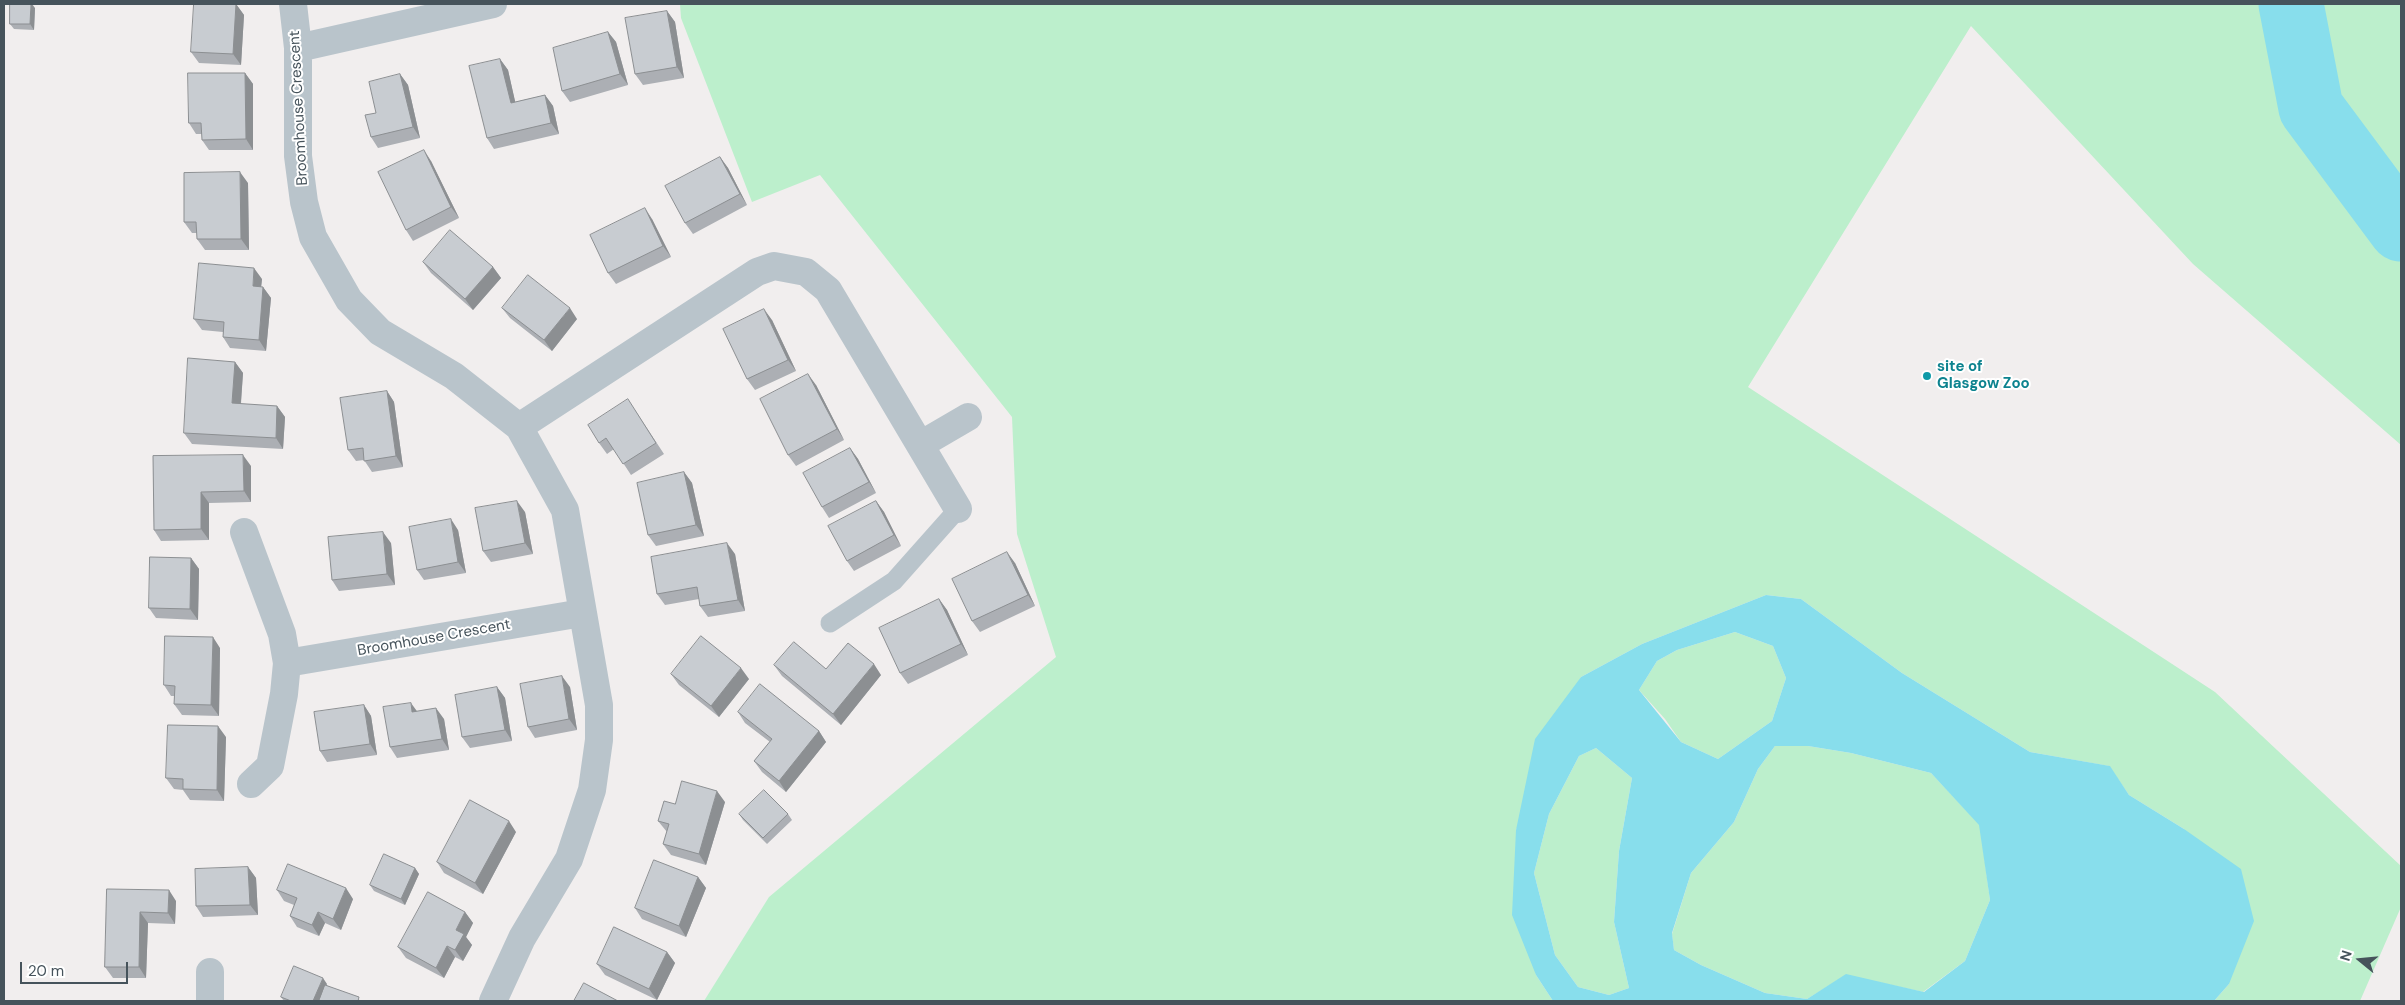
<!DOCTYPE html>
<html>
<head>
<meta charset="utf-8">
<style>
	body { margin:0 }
	#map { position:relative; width:2405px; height:1005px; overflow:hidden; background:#f1eeee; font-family:"DM Sans",sans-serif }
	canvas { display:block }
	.frame { position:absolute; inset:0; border:5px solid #46535b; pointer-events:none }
	.north { position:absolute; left:2335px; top:935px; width:50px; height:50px; -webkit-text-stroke:4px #fff; paint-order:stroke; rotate:287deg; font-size:14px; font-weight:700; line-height:20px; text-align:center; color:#46535b }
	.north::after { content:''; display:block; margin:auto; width:18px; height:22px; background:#46535b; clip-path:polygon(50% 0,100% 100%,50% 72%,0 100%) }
	.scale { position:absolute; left:20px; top:962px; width:108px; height:22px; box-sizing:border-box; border:2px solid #46535b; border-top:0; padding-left:6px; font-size:15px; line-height:18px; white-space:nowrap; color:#46535b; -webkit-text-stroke:4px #fff; paint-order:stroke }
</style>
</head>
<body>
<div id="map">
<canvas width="2405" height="1005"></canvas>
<div class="frame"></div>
<div class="north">N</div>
<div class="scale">20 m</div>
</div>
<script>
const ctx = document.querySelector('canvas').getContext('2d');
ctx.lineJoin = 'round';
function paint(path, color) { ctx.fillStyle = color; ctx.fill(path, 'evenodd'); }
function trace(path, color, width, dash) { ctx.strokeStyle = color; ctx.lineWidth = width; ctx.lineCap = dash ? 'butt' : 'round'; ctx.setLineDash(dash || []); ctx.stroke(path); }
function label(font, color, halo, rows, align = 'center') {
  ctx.font = font + ' "DM Sans",sans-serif'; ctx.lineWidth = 4; ctx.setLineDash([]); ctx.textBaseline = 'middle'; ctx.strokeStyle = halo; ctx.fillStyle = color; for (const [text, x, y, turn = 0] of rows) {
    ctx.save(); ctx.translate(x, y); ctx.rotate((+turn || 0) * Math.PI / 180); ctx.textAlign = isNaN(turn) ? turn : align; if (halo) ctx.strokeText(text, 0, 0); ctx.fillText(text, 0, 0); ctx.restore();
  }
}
paint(new Path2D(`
	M 680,4 L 2401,4 L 2401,445 L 2193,264 L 1971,26 L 1748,387 L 2215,692 L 2401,866 L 2401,907 L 2360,1001 L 2214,1001 L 2229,984 L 2184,829 L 2129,795 L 2109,766 L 2030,752 L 1902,673 L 1801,599 L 1766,595 L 1642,644 L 1581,677 L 1516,830 L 1536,975 L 1553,1001 L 704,1001 L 769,897 L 1056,657 L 1017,534 L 1012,417 L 820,175 L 752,202 L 681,18 Z
	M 1735,632 L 1773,646 L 1786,678 L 1772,721 L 1718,759 L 1681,742 L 1665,719 L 1639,690 L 1657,661 L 1677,650 Z
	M 1775,746 L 1808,746 L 1851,753 L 1931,773 L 1980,825 L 1990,900 L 1965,961 L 1923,992 L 1846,975 L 1807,999 L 1765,993 L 1701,965 L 1674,950 L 1672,934 L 1691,873 L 1734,822 L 1758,769 Z
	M 1596,748 L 1632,778 L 1619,851 L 1614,922 L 1629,988 L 1609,995 L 1578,987 L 1555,955 L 1534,873 L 1549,814 L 1579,756 Z`), '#bcefcc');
paint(new Path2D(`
	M 1766,595 L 1801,599 L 1902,673 L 2030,752 L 2110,766 L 2129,795 L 2184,829 L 2241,869 L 2254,921 L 2229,984 L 2214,1001 L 1553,1001 L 1536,975 L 1512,915 L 1516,830 L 1535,739 L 1581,677 L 1642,644 ZM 1735,632 L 1773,646 L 1786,678 L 1772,721 L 1718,759 L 1681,742 L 1639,690 L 1657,661 L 1677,650 ZM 1775,746 L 1808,746 L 1851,753 L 1931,773 L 1979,825 L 1990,900 L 1965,961 L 1924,992 L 1846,974 L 1807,999 L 1765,993 L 1701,965 L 1674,950 L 1672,933 L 1691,873 L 1734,822 L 1758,769 ZM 1596,748 L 1632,778 L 1619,851 L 1614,922 L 1629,988 L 1609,995 L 1578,987 L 1555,955 L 1534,873 L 1549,814 L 1579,756 Z`), '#88deec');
trace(new Path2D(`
	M 2291,4 L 2311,108 L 2401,229`), '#88deec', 65);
trace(new Path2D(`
	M 830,623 L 894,581 L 958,509`), '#b9c4cb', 19);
trace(new Path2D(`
	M 293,4 L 298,48 L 298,156 L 304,202 L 313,237 L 349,300 L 380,332 L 454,376 L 519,427 L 565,510 L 599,705 L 599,740 L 592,790 L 569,859 L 522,938 L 493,1001
	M 298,48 L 493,4
	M 519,427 L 757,272 L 774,266 L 806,272 L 828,290 L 958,509
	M 920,445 L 968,417
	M 244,532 L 282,634 L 287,663 L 284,694 L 270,766 L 251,784
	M 287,663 L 582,613
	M 210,1001 L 210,972`), '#b9c4cb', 28);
paint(new Path2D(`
	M 236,4 L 244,15 L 241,65 L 199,63 L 191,52 Z
	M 35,8 L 34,30 L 14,29 L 10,24 Z
	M 667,11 L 675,22 L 684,78 L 643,85 L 635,74 Z
	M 608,32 L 616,42 L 628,85 L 570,102 L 562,91 Z
	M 500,59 L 508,70 L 515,102 L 545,95 L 553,106 L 559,134 L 494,149 L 487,138 Z
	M 245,73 L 253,84 L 253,150 L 209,150 L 202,140 L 202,134 L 196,134 L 189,123 Z
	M 400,74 L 408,85 L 420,138 L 378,148 L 371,137 L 376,113 Z
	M 720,157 L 728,168 L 747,205 L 693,234 L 685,223 Z
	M 431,161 L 459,218 L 413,241 L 406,230 Z
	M 248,183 L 249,250 L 205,250 L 197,239 L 197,233 L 192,233 L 184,222 Z
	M 652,219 L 671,257 L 616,284 L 608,273 Z
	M 423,262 L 493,267 L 501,278 L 473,310 L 431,273 Z
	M 262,279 L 261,287 L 263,287 L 271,298 L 266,351 L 230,348 L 223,337 L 223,332 L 202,330 L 194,319 Z
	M 502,308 L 577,319 L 552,351 L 510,318 Z
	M 772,320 L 796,371 L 755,390 L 747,379 Z
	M 235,362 L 243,373 L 241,404 L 277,406 L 285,417 L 283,449 L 192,444 L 184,433 Z
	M 816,385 L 844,440 L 796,466 L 788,455 Z
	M 387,391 L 394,402 L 403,467 L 372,472 L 364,460 L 356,461 L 348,450 Z
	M 635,410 L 664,454 L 631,475 L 614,449 L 607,454 L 599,443 Z
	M 850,448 L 858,459 L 876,493 L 829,518 L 822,507 Z
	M 153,456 L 251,466 L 251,502 L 209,503 L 209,540 L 161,541 L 154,530 Z
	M 684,472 L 692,483 L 704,536 L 656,546 L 648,535 Z
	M 876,501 L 884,512 L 901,546 L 854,571 L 847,561 Z
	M 525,512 L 533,554 L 491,562 L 483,551 Z
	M 458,530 L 466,573 L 424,580 L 417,570 Z
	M 391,543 L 395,585 L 339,591 L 332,580 Z
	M 735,554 L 745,611 L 708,617 L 700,606 L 699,599 L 665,605 L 657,594 Z
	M 191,558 L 199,569 L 198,620 L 156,618 L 149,608 Z
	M 1015,563 L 1035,606 L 980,632 L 972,621 Z
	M 939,599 L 947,610 L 968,655 L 908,684 L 900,673 Z
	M 220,648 L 219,716 L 182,715 L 174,704 L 174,696 L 171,696 L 164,685 Z
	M 774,665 L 826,669 L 881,675 L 841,725 L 782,676 Z
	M 671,674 L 749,679 L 719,717 L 679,685 Z
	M 497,687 L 505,698 L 512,741 L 470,748 L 462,737 Z
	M 570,687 L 577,730 L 535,738 L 528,727 Z
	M 364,705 L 371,716 L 377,755 L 327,762 L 320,751 Z
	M 417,711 L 444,719 L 449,750 L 397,758 L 390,747 Z
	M 738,712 L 819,731 L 826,742 L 786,792 L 762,772 L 754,761 L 770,742 L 745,723 Z
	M 226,737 L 224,801 L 190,800 L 183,790 L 174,789 L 166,778 Z
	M 725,802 L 706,865 L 671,855 L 663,844 L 667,832 L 658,821 L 675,804 Z
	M 739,814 L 788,814 L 792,820 L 767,844 L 743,820 Z
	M 516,832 L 483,894 L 444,873 L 437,862 Z
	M 248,867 L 256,878 L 258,915 L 203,917 L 196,906 Z
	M 415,868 L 419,874 L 405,905 L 374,891 L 370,885 Z
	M 698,877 L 706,888 L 686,937 L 642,919 L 635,908 Z
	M 107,889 L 176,901 L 175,924 L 148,923 L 146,978 L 113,978 L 105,967 Z
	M 277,890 L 353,899 L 341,930 L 325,923 L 319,936 L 297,927 L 290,916 L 294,905 L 284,901 Z
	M 465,912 L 473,923 L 466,937 L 472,945 L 463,961 L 455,957 L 444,978 L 406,958 L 398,947 Z
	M 667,952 L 675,963 L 657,1000 L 605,975 L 597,964 Z
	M 327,984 L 326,985 L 362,1001 L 284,1001 L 281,997 Z`), '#acafb4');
paint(new Path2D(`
	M 31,4 L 32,4 L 35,8 L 34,30 L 30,24 Z
	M 236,4 L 244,15 L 241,65 L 233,54 Z
	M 667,11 L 675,22 L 684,78 L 677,67 Z
	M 608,32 L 616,42 L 628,85 L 620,74 Z
	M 500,59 L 508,70 L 518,114 L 511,103 Z
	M 245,73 L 253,84 L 253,150 L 246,139 Z
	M 400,74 L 408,85 L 420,138 L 413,127 Z
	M 545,95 L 553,106 L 559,134 L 551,123 Z
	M 424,150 L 431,161 L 459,218 L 451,207 Z
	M 720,157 L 728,168 L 747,205 L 740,194 Z
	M 240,172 L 248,183 L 249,250 L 241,239 Z
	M 645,208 L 652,219 L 671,257 L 663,246 Z
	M 493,267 L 501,278 L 473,310 L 465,299 Z
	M 254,268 L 262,279 L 260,297 L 253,286 Z
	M 263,287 L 271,298 L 266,351 L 259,340 Z
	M 570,308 L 577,319 L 552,351 L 544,340 Z
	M 764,309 L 772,320 L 796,371 L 788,360 Z
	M 235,362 L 243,373 L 240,414 L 232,403 Z
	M 808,374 L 816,385 L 844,440 L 837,429 Z
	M 387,391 L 394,402 L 403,467 L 396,456 Z
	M 277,406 L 285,417 L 283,449 L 276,438 Z
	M 850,448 L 858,459 L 876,493 L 869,482 Z
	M 243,455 L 251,466 L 251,502 L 244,491 Z
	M 684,472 L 692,483 L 704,536 L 696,525 Z
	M 201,492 L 209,503 L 209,540 L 201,529 Z
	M 517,501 L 525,512 L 533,554 L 525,543 Z
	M 876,501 L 884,512 L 901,546 L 894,535 Z
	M 451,519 L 458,530 L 466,573 L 458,562 Z
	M 383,532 L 391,543 L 395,585 L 387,574 Z
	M 727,543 L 735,554 L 745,611 L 738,600 Z
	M 1007,552 L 1015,563 L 1035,606 L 1028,595 Z
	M 191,558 L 199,569 L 198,620 L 190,609 Z
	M 939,599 L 947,610 L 968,655 L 961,644 Z
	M 213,637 L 220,648 L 219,716 L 211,705 Z
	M 874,664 L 881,675 L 841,725 L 833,714 Z
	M 741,668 L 749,679 L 719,717 L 711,706 Z
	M 562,676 L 570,687 L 577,730 L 569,719 Z
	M 497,687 L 505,698 L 512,741 L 505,730 Z
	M 411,703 L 419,714 L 412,712 Z
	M 364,705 L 371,716 L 377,755 L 370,744 Z
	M 436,708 L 444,719 L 449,750 L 442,739 Z
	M 218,726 L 226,737 L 224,801 L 217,790 Z
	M 819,731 L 826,742 L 786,792 L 779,781 Z
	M 717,791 L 725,802 L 706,865 L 699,854 Z
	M 509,821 L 516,832 L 483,894 L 475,883 Z
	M 248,867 L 256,878 L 258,915 L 250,905 Z
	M 415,868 L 419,874 L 405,905 L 401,899 Z
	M 698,877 L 706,888 L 686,937 L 679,926 Z
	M 346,888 L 353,899 L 341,930 L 333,919 Z
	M 169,890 L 176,901 L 175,924 L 168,913 Z
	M 140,912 L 148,923 L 146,978 L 139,967 Z
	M 318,912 L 325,923 L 319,936 L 312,925 Z
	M 465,912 L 473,923 L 466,937 L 472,945 L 463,961 L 455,950 L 456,930 Z
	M 447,946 L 455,957 L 444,978 L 436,968 Z
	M 667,952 L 675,963 L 657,1000 L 649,989 Z
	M 323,978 L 327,984 L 319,1001 L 313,1001 Z`), '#8c8f92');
const building = new Path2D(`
	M 10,4 L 31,4 L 30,24 L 10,24 Z
	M 194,4 L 236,4 L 233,54 L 191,52 Z
	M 667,11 L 677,67 L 635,74 L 625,18 Z
	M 608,32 L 620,74 L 562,91 L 553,48 Z
	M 500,59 L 511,103 L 545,95 L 551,123 L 487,138 L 469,66 Z
	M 188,73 L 245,73 L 246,139 L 202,140 L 201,123 L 189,123 Z
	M 400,74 L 413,127 L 371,137 L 365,115 L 376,113 L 369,82 Z
	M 424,150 L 451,207 L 406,230 L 378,172 Z
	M 720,157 L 740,194 L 685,223 L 665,186 Z
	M 240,172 L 241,239 L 197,239 L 196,222 L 184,222 L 184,173 Z
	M 645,208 L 663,246 L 608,273 L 590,235 Z
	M 450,230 L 493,267 L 465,299 L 423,262 Z
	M 199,263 L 254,268 L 253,286 L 263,287 L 259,340 L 223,337 L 224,322 L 194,319 Z
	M 528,275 L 570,308 L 544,340 L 502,308 Z
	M 764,309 L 788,360 L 747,379 L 723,329 Z
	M 188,358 L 235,362 L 232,403 L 277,406 L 276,438 L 184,433 Z
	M 808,374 L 837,429 L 788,455 L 760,399 Z
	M 387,391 L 396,456 L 364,461 L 363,448 L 348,450 L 340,398 Z
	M 628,399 L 656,443 L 623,464 L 606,438 L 599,443 L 588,425 Z
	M 850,448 L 869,482 L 822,507 L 803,473 Z
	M 243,455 L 244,491 L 201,492 L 201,529 L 154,530 L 153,456 Z
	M 684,472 L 696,525 L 648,535 L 637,483 Z
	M 517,501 L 525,543 L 483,551 L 475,508 Z
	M 876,501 L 894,535 L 847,561 L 828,526 Z
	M 451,519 L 458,562 L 417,570 L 409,527 Z
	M 383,532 L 387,574 L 332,580 L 328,537 Z
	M 727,543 L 738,600 L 700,606 L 697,587 L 657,594 L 651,557 Z
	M 1007,552 L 1028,595 L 972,621 L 952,579 Z
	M 150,557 L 191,558 L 190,609 L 149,608 Z
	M 939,599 L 961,644 L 900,673 L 879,628 Z
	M 165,636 L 213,637 L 211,705 L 174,704 L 175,686 L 164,685 Z
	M 701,636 L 741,668 L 711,706 L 671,674 Z
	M 794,642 L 826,669 L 848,643 L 874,664 L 833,714 L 774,665 Z
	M 562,676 L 569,719 L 528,727 L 520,684 Z
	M 760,684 L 819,731 L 779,781 L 754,761 L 772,739 L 738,712 Z
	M 497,687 L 505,730 L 462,737 L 455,695 Z
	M 411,703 L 412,712 L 436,708 L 442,739 L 390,747 L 383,707 Z
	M 364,705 L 370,744 L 320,751 L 314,712 Z
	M 168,725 L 218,726 L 217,790 L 183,789 L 183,779 L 166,778 Z
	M 682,781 L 717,791 L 699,854 L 663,844 L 669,824 L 658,821 L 664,801 L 675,804 Z
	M 764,790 L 788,814 L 763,838 L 739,814 Z
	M 470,800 L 509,821 L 475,883 L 437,862 Z
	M 384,854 L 415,868 L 401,899 L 370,885 Z
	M 654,860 L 698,877 L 679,926 L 635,908 Z
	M 288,864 L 346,888 L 333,919 L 318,912 L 312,925 L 290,916 L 297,898 L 277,890 Z
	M 248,867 L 250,905 L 196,906 L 195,869 Z
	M 107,889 L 169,890 L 168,913 L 140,912 L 139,967 L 105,967 Z
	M 428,892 L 465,912 L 456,930 L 464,934 L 455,950 L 447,946 L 436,968 L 398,947 Z
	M 614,927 L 667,952 L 649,989 L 597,964 Z
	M 294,966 L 323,978 L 313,1001 L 291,1001 L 281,997 Z
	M 584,983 L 618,1001 L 574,1001 Z
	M 325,985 L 359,997 L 358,1001 L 319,1001 Z`);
paint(building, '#c8ccd1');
trace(building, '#8c8f92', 1);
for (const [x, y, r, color] of [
	[1927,376,5,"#0f9aa8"]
]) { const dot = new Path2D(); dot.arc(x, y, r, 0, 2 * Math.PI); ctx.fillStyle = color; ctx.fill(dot); trace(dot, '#fff', 2); }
label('15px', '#46535b', '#fff', [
	["Broomhouse Crescent",299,108,-93],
	["Broomhouse Crescent",434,638,-10]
]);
label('bold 15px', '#0d838f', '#fff', [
	["site of",1937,367],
	["Glasgow Zoo",1937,384]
], 'left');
</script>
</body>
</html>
